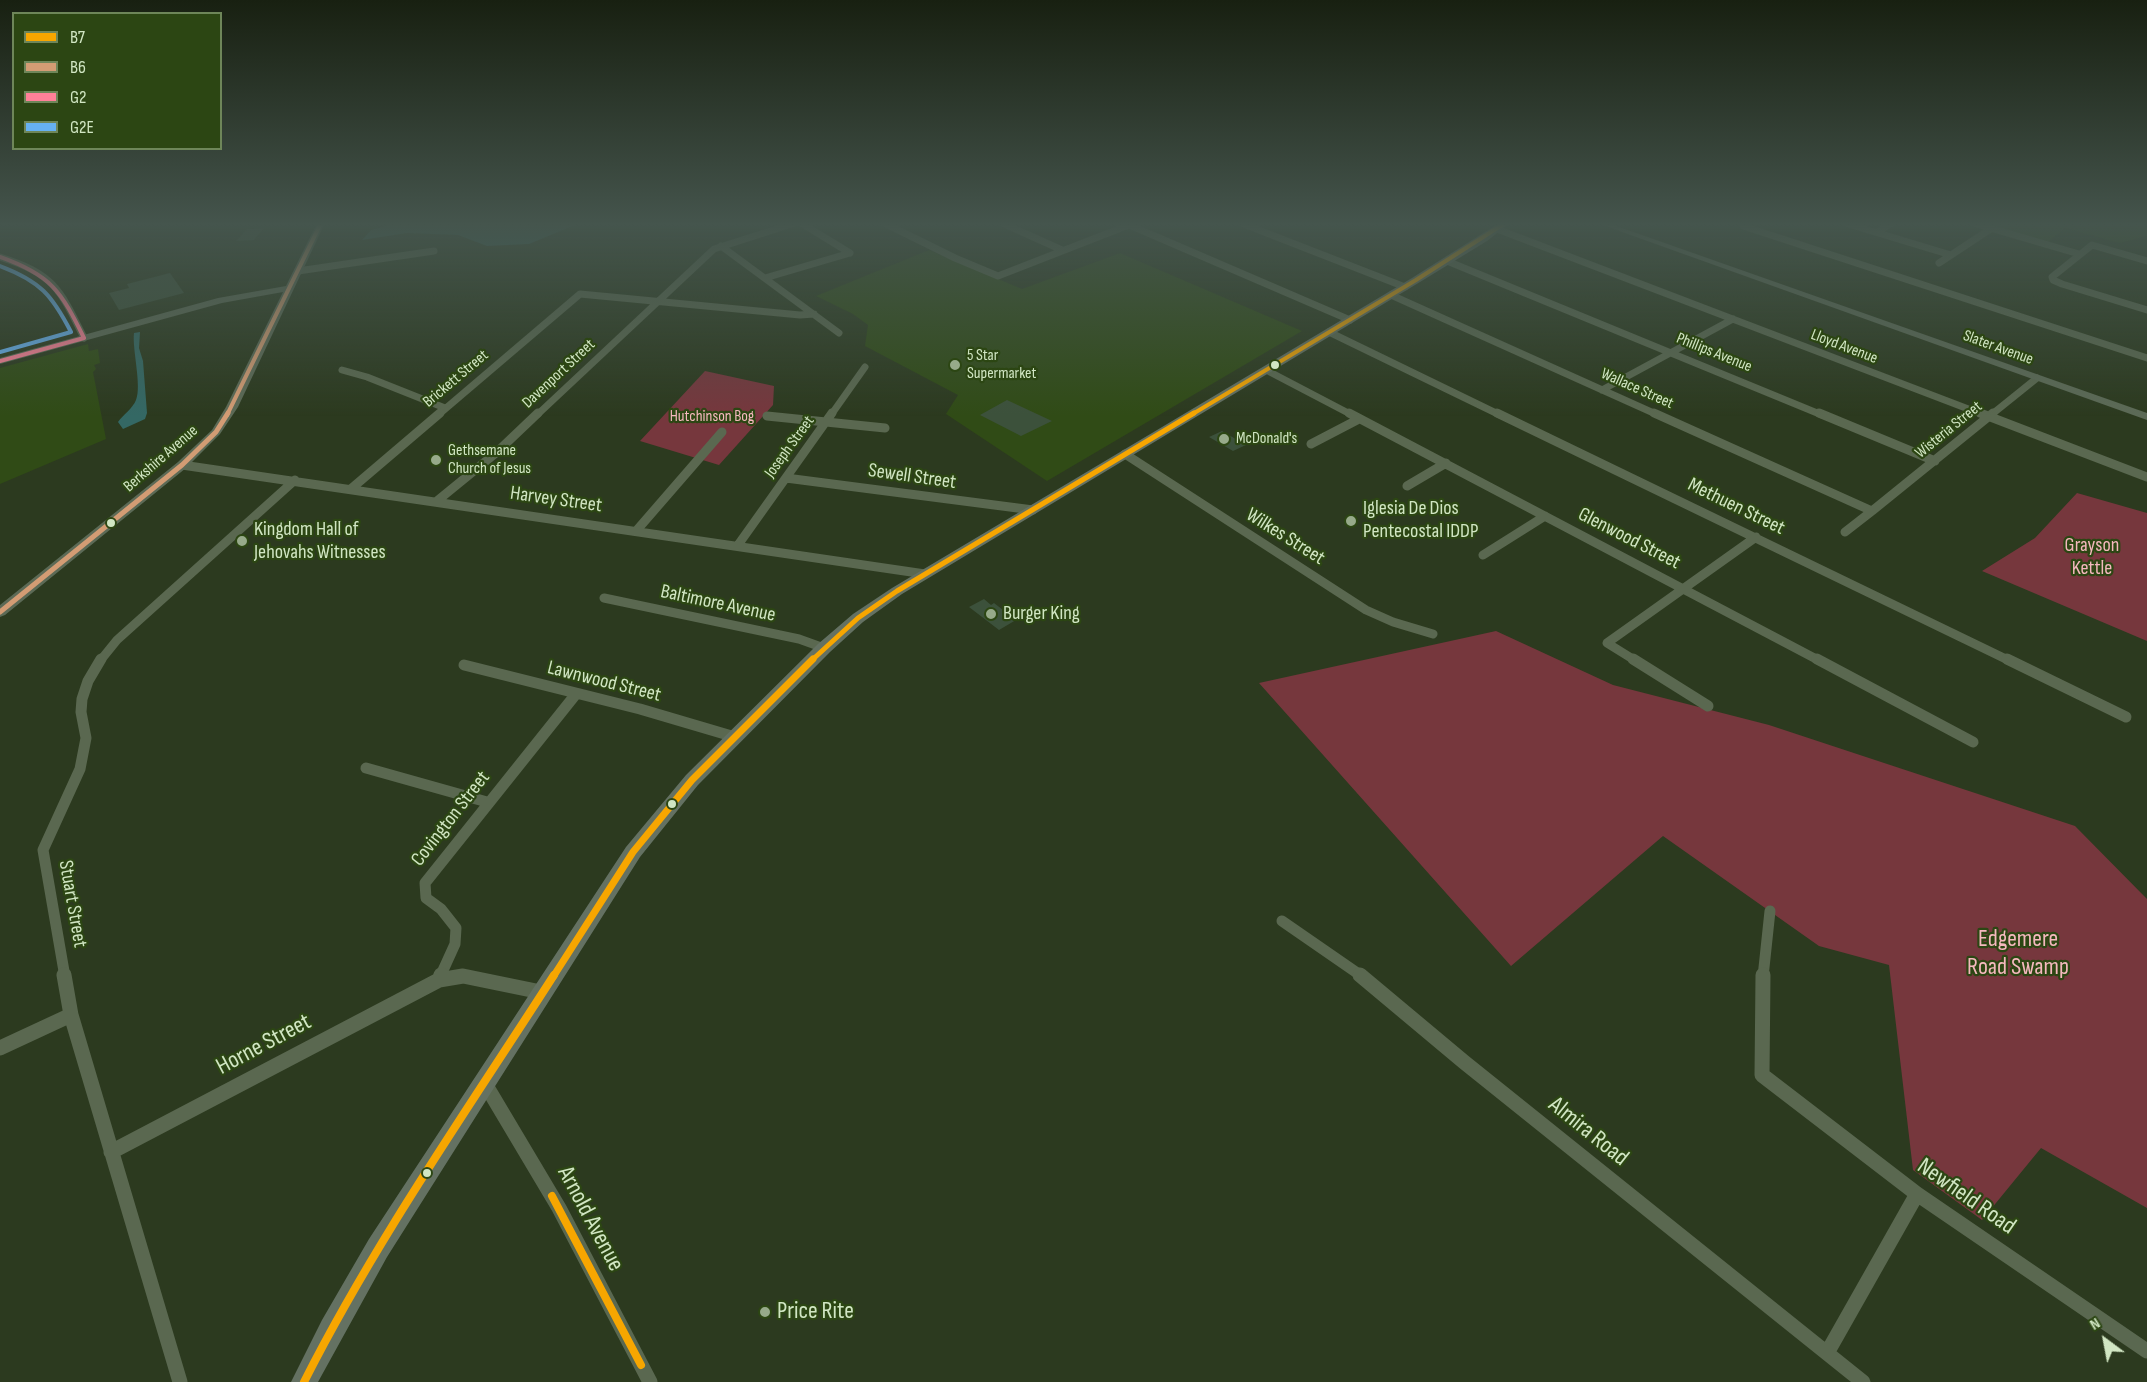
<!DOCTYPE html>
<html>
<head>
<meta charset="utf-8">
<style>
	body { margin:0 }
	#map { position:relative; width:2147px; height:1382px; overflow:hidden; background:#2c3a1f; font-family:"Sofia Sans Condensed",sans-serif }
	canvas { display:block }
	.legend { position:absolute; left:12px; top:12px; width:210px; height:138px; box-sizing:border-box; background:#2c4613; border:2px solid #6e8659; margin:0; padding:8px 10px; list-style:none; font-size:18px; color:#d1e6c3 }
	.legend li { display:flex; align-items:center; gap:12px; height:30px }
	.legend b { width:30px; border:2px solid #6e8659 }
	.north { position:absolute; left:2075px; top:1310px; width:60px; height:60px; -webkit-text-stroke:4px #2c4613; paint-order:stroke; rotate:328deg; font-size:16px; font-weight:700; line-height:24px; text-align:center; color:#d1e6c3 }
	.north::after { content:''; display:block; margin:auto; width:21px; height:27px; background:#d1e6c3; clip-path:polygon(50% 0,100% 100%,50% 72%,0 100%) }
</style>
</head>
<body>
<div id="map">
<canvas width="2147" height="1382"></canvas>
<ul class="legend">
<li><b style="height:8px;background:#f7a600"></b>B7</li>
<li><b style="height:8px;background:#d39c74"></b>B6</li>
<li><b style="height:8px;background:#ff8098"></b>G2</li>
<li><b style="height:8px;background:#66b1f2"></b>G2E</li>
</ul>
<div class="north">N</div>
</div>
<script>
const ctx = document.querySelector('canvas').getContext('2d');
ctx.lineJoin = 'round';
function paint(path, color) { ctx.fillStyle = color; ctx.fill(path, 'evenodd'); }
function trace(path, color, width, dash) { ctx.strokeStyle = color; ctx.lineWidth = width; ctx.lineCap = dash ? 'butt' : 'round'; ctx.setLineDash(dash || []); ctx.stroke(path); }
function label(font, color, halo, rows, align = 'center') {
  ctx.font = font + ' "Sofia Sans Condensed",sans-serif'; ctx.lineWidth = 4.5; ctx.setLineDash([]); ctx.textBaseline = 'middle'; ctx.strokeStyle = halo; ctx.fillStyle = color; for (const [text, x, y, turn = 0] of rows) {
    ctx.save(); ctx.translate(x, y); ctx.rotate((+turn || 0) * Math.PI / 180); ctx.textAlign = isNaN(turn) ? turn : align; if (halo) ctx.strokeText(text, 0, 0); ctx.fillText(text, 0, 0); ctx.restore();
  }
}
paint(new Path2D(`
	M 1982,223 L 2147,223 L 2147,236 L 2120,243 L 2065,228 L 2048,242 Z
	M 929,250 L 1022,289 L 1120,253 L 1302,331 L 1047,481 L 946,414 L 958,395 L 865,346 L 868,325 L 853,314 L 816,296 Z
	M 88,344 L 89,351 L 98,349 L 100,363 L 94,365 L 96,369 L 93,372 L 106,439 L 0,484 L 0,368 Z`), '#304b16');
paint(new Path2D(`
	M 705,371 L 774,386 L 773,405 L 719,465 L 640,441 Z
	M 2077,493 L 2147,513 L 2147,641 L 1982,571 L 2035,538 Z
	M 1496,631 L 1613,685 L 1769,725 L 2075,826 L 2147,899 L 2147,1208 L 2041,1148 L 1982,1220 L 1913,1170 L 1889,965 L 1819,946 L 1663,836 L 1511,966 L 1259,683 Z`), '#76373d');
paint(new Path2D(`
	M 395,223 L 580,223 L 529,244 L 487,246 L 458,235 L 407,233 L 362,240 L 371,230 Z
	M 140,332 L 139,348 L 143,361 L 147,413 L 145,419 L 123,429 L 118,422 C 123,415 133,408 136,400 C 142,386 132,349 134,333 Z`), '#346864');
paint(new Path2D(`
	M 264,228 L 254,240 L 236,241 L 247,229 Z
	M 170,273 L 184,293 L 119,310 L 109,293 L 129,288 L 127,284 Z
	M 1007,400 L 1052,421 L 1021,436 L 980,415 Z
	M 1222,431 L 1246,445 L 1233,451 L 1209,437 Z
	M 984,599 L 991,605 L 994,603 L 1016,620 L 999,630 L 969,607 Z`), '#3c513b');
trace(new Path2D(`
	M 801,223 L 850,253
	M 884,223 L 955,258 L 998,276 L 1134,223
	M 1002,223 L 1062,250
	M 1241,223 L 1405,287
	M 1845,223 L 1951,255
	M 1973,223 L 2079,254
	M 1127,224 L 1350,320
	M 1743,226 L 2147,358
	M 1497,229 L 1984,415
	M 1877,232 L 1892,223
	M 721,246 L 839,333
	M 0,257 C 54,274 60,289 84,338
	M 1447,261 L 1822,415
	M 2147,261 L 2092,245 L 2052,277 L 2053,280 L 2062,284 L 2147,310
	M 1939,263 L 1992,228
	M 298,271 L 434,251
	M 765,278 L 850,253
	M 1391,295 L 1658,415
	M 1329,332 L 1500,415
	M 342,370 L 367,377 L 445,408
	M 1266,370 L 1352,415
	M 1602,390 L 1733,319
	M 438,415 L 580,294 L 800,315 L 814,314
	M 537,415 L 714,249 L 795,223
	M 831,415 L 865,367
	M 1991,415 L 2037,378`), '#5a6850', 7);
trace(new Path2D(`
	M 1349,413 L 1820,661
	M 1497,413 L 2010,661
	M 1654,413 L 1872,511 L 1993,413
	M 1819,413 L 1935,461
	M 1980,413 L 2147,477
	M 767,416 L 885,428
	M 1311,444 L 1359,419
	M 1125,454 L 1366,610 L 1393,622 L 1433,634
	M 182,465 L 925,574
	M 786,478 L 1033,510
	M 1407,486 L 1446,463
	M 352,488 L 440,413
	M 437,501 L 497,452 L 538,413
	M 637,530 L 722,432
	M 1845,532 L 1872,511
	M 738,545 L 832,413
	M 1483,555 L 1545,516
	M 604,598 L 799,639 L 824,648
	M 100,661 L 117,640 L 295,480
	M 1636,661 L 1607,643 L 1756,537`), '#5a6850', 9);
trace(new Path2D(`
	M 1633,659 L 1708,706
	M 1817,659 L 1973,742
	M 2007,659 L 2126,717
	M 464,665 L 640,709 L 735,737
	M 366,768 L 487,802
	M 1282,921 L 1363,977
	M 65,977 L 43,850 L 80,769 L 86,738 L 81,712 L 82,699 L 88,681 L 101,659
	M 440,977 L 455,944 L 456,928 L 441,909 L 426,898 L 425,883 L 576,694
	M 458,977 L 467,977
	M 1763,977 L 1770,911`), '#5a6850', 11);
trace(new Path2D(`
	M 64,975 L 71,1015 L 180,1382
	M 441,975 L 439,980 L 463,976 L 541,992
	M 1360,975 L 1464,1062 L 1863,1382
	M 1763,975 L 1762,1075 L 1917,1194 L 2147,1351
	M 0,1048 L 71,1015
	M 484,1082 L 559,1208 L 650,1382
	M 111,1152 L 439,980
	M 1827,1353 L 1917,1194`), '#5a6850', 15);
paint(new Path2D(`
	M 317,223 L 325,223 L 238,407 L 220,434 L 186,468 L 5,615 L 0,617 L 0,605 L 178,462 L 212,430 L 226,407 L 283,292 L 222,303 L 0,364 L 0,358 L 218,298 L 286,286 Z
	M 1597,223 L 1608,223 L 2147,413 L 2147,420 Z`), '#5c6a56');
paint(new Path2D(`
	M 1499,223 L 1510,223 L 1487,241 L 1420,282 L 902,594 L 863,622 L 830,652 L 698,785 L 640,857 L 387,1257 L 318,1382 L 291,1382 L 322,1320 L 369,1239 L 626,847 L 686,775 L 818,644 L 853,614 L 892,588 L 1412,278 Z`), '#647162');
trace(new Path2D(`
	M 1191,415 L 1416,280 L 1505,223`), '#f7a600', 4);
trace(new Path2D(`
	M 811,661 L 858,618 L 897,591 L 1194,413`), '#f7a600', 5);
trace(new Path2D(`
	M 553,977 L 633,852 L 692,780 L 813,659`), '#f7a600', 7);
trace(new Path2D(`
	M 552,1196 L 641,1365
	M 304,1382 C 376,1240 468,1109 554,975`), '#f7a600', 8);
trace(new Path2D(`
	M 227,415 L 321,223`), '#d39c74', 4);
trace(new Path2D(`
	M 0,612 L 182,465 L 216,432 L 228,413`), '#d39c74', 5);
trace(new Path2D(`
	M 0,257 C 51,275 61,291 84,338 L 0,361`), '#ff8098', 4);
trace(new Path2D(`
	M 0,266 C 40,281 52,295 71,332 L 0,352`), '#66b1f2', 4);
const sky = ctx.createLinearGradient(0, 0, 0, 416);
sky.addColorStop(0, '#182011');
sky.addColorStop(0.54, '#45554d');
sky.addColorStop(1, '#45554d00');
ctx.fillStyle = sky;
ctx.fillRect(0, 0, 2147, 416);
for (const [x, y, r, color] of [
	[955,365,6,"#97aa8a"],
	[1275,365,5,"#d1e6c3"],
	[1224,439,6,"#97aa8a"],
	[436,460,6,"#97aa8a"],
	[1351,521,6,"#97aa8a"],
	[111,523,5,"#d1e6c3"],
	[242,541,6,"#97aa8a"],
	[991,614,6,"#97aa8a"],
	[672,804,5,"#d1e6c3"],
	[427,1173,5,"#d1e6c3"],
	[765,1312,6,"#97aa8a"]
]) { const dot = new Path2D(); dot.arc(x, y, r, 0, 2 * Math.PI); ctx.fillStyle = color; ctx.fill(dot); trace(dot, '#2c4613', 2); }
label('16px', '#d1e6c3', '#2c4613', [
	["Lloyd Avenue",1844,347,21],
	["Slater Avenue",1998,348,20],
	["Phillips Avenue",1714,353,22],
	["Davenport Street",559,374,-43],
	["Brickett Street",456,379,-40],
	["Wallace Street",1637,389,24],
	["Wisteria Street",1949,430,-39],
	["Joseph Street",790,447,-54],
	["Berkshire Avenue",161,459,-41]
]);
label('16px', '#d1e6c3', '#2c4613', [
	["5 Star",967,356],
	["Supermarket",967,374],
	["McDonald's",1236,439],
	["Gethsemane",448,451],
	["Church of Jesus",448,469]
], 'left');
label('16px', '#f5b8be', '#2c4613', [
	["Hutchinson Bog",712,417]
]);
label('20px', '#d1e6c3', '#2c4613', [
	["Sewell Street",912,477,8],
	["Harvey Street",556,500,8],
	["Methuen Street",1736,507,26],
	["Wilkes Street",1285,537,32],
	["Glenwood Street",1629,539,27],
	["Baltimore Avenue",718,604,12],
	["Lawnwood Street",604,682,14],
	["Covington Street",451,819,-52],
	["Stuart Street",72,904,80]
]);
label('20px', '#d1e6c3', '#2c4613', [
	["Iglesia De Dios",1363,509],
	["Pentecostal IDDP",1363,532],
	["Kingdom Hall of",254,530],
	["Jehovahs Witnesses",254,553],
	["Burger King",1003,614]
], 'left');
label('20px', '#f5b8be', '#2c4613', [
	["Grayson",2092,546],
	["Kettle",2092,569]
]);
label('24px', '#f5b8be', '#2c4613', [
	["Edgemere",2018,940],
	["Road Swamp",2018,968]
]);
label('24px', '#d1e6c3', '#2c4613', [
	["Horne Street",264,1045,-28],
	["Almira Road",1588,1132,39],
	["Newfield Road",1966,1197,35],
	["Arnold Avenue",590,1219,62]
]);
label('24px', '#d1e6c3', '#2c4613', [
	["Price Rite",777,1312]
], 'left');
</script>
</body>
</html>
